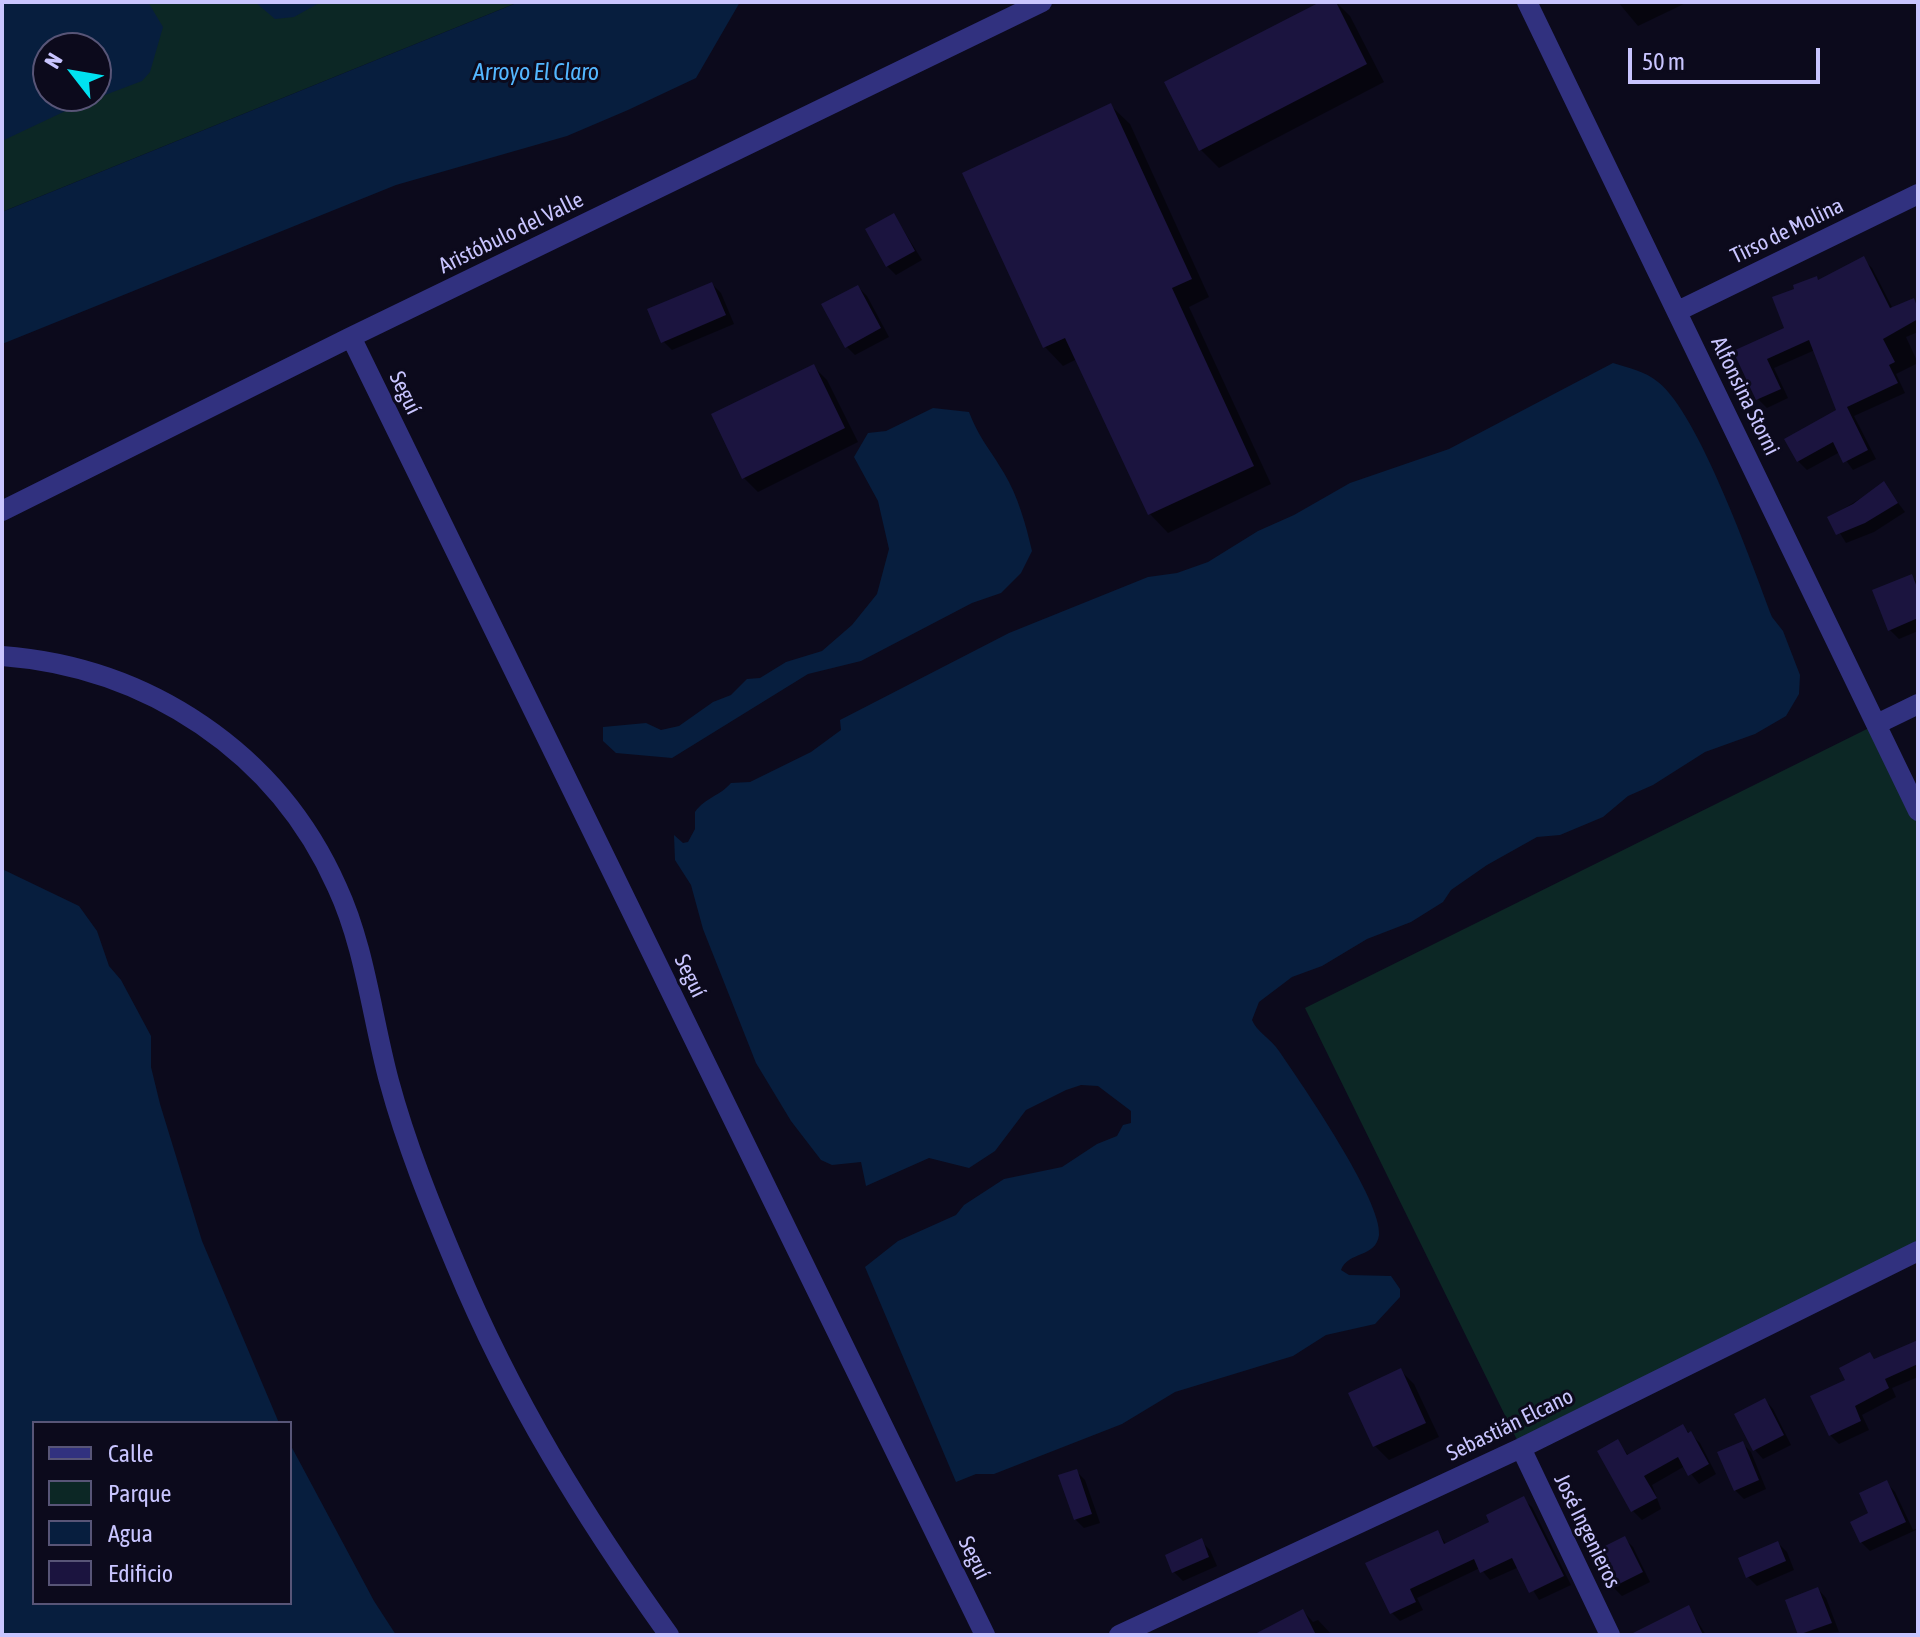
<!DOCTYPE html>
<html>
<head>
<meta charset="utf-8">
<style>
	body { margin:0 }
	#map { position:relative; width:1920px; height:1637px; overflow:hidden; background:#0c0a1c; font-family:"Asap Condensed",sans-serif }
	canvas { display:block }
	.frame { position:absolute; inset:0; border:4px solid #c9c5ff; pointer-events:none }
	.legend { position:absolute; left:32px; top:1421px; width:260px; height:184px; box-sizing:border-box; background:#0c0a1c; border:2px solid #585577; margin:0; padding:10px 14px; list-style:none; font-size:24px; color:#c9c5ff }
	.legend li { display:flex; align-items:center; gap:16px; height:40px }
	.legend b { width:40px; border:2px solid #585577 }
	.north { position:absolute; left:32px; top:32px; width:80px; height:80px; box-sizing:border-box; background:#0c0a1c; border:2px solid #585577; border-radius:50%; rotate:301deg; font-size:22px; font-weight:700; line-height:32px; text-align:center; color:#c9c5ff }
	.north::after { content:''; display:block; margin:auto; width:28px; height:36px; background:#00e2f0; clip-path:polygon(50% 0,100% 100%,50% 72%,0 100%) }
	.scale { position:absolute; left:1628px; top:48px; width:192px; height:36px; box-sizing:border-box; border:4px solid #c9c5ff; border-top:0; padding-left:10px; font-size:24px; line-height:28px; white-space:nowrap; color:#c9c5ff; -webkit-text-stroke:6px #0c0a1c; paint-order:stroke }
</style>
</head>
<body>
<div id="map">
<canvas width="1920" height="1637"></canvas>
<div class="frame"></div>
<ul class="legend">
<li><b style="height:10px;background:#31317f"></b>Calle</li>
<li><b style="height:22px;background:#0c2725"></b>Parque</li>
<li><b style="height:22px;background:#071e3e"></b>Agua</li>
<li><b style="height:22px;background:#1b143f"></b>Edificio</li>
</ul>
<div class="north">N</div>
<div class="scale">50 m</div>
</div>
<script>
const ctx = document.querySelector('canvas').getContext('2d');
ctx.lineJoin = 'round';
function paint(path, color) { ctx.fillStyle = color; ctx.fill(path, 'evenodd'); }
function trace(path, color, width, dash) { ctx.strokeStyle = color; ctx.lineWidth = width; ctx.lineCap = dash ? 'butt' : 'round'; ctx.setLineDash(dash || []); ctx.stroke(path); }
function label(font, color, halo, rows, align = 'center') {
  ctx.font = font + ' "Asap Condensed",sans-serif'; ctx.lineWidth = 6; ctx.setLineDash([]); ctx.textBaseline = 'middle'; ctx.strokeStyle = halo; ctx.fillStyle = color; for (const [text, x, y, turn = 0] of rows) {
    ctx.save(); ctx.translate(x, y); ctx.rotate((+turn || 0) * Math.PI / 180); ctx.textAlign = isNaN(turn) ? turn : align; if (halo) ctx.strokeText(text, 0, 0); ctx.fillText(text, 0, 0); ctx.restore();
  }
}
paint(new Path2D(`
	M 2,2 L 519,2 L 2,212 ZM 48,48 L 96,48 L 96,96 L 48,96 Z
	M 1877,724 L 1918,811 L 1918,1251 L 1521,1448 L 1305,1008 Z`), '#0c2725');
paint(new Path2D(`
	M 2,2 L 148,2 L 163,27 L 150,72 L 142,81 L 76,106 L 2,141 ZM 96,48 L 96,96 L 48,96 L 48,48 Z
	M 255,2 L 321,2 L 294,17 L 275,19 Z
	M 519,2 L 740,2 L 696,78 L 628,110 L 567,136 L 396,185 L 2,344 L 2,212 Z
	M 1613,363 C 1628,368 1645,371 1658,382 C 1699,414 1752,564 1772,617 L 1783,631 L 1800,675 L 1799,694 L 1786,716 L 1755,734 L 1705,752 L 1653,785 L 1628,796 L 1603,817 L 1560,835 L 1537,837 L 1487,865 L 1451,890 L 1443,902 L 1411,922 L 1367,939 L 1322,966 L 1292,977 L 1259,1002 L 1252,1020 C 1256,1031 1272,1040 1279,1051 C 1301,1083 1383,1202 1379,1235 C 1376,1258 1348,1251 1341,1270 L 1349,1275 L 1391,1276 L 1400,1289 L 1400,1297 L 1375,1324 L 1326,1335 L 1293,1356 L 1175,1392 L 1122,1424 L 994,1474 L 976,1474 L 956,1482 L 865,1267 L 898,1241 L 956,1215 L 964,1205 L 1004,1179 L 1062,1167 L 1097,1144 L 1117,1136 L 1123,1125 L 1131,1123 L 1131,1111 L 1098,1086 L 1081,1085 L 1066,1090 L 1026,1110 L 995,1151 L 969,1168 L 929,1158 L 866,1186 L 861,1162 L 832,1165 L 821,1160 L 791,1121 L 756,1063 L 703,929 L 691,885 L 675,860 L 674,835 L 683,843 L 688,842 L 695,829 L 695,812 C 706,797 720,796 731,783 L 750,782 L 811,752 L 841,730 L 840,720 L 1009,633 L 1148,577 L 1177,573 L 1208,562 L 1258,531 L 1294,515 L 1350,483 L 1449,449 Z
	M 933,408 L 969,412 C 980,440 990,449 1004,473 C 1018,496 1026,525 1032,551 L 1021,573 L 1001,593 L 972,603 L 861,661 L 808,674 L 672,758 L 616,753 L 603,741 L 603,727 L 646,723 L 661,730 L 679,726 L 713,702 L 731,695 L 747,679 L 760,678 L 786,662 L 822,651 L 852,625 L 877,594 L 889,549 L 878,501 L 854,457 L 868,433 L 886,431 Z
	M 2,869 L 79,906 L 97,931 L 109,966 L 121,980 L 151,1036 L 151,1067 L 160,1104 L 202,1241 L 279,1423 L 34,1423 L 34,1603 L 290,1603 L 290,1444 L 374,1601 L 396,1635 L 2,1635 Z`), '#071e3e');
paint(new Path2D(`
	M 1324,2 L 1336,2 L 1350,16 L 1384,82 L 1219,168 L 1201,150 Z
	M 1618,2 L 1688,2 L 1638,26 Z
	M 1111,106 L 1130,124 L 1209,297 L 1189,307 L 1271,484 L 1168,533 L 1150,514 L 1077,359 L 1063,366 L 1045,347 Z
	M 894,215 L 922,260 L 896,275 L 887,266 Z
	M 1863,259 L 1872,268 L 1893,309 L 1913,301 L 1918,305 L 1918,332 L 1906,337 L 1918,363 L 1896,374 L 1905,393 L 1854,416 L 1876,459 L 1853,470 L 1840,452 L 1807,470 L 1798,461 L 1839,411 L 1815,350 L 1774,368 L 1788,398 L 1767,408 L 1758,399 L 1736,352 L 1787,329 L 1816,278 L 1819,281 Z
	M 712,284 L 721,293 L 734,324 L 672,350 L 663,341 Z
	M 858,287 L 867,296 L 889,337 L 855,355 L 846,346 Z
	M 813,366 L 827,380 L 858,442 L 758,492 L 744,478 Z
	M 1884,484 L 1905,512 L 1874,532 L 1846,543 L 1830,517 Z
	M 1911,576 L 1918,583 L 1918,631 L 1899,639 L 1890,630 Z
	M 1918,1342 L 1918,1377 L 1892,1388 L 1896,1397 L 1862,1415 L 1869,1430 L 1839,1444 L 1830,1435 L 1848,1381 L 1870,1354 L 1876,1361 Z
	M 1401,1371 L 1414,1384 L 1439,1437 L 1389,1460 L 1375,1446 Z
	M 1765,1400 L 1773,1409 L 1791,1445 L 1763,1459 L 1755,1450 Z
	M 1682,1426 L 1700,1443 L 1716,1474 L 1699,1484 L 1685,1466 L 1652,1485 L 1661,1509 L 1642,1520 L 1633,1511 L 1600,1452 L 1618,1442 L 1629,1456 Z
	M 1742,1443 L 1751,1452 L 1766,1489 L 1744,1499 L 1735,1490 Z
	M 1076,1471 L 1085,1480 L 1100,1523 L 1084,1528 L 1075,1519 Z
	M 1887,1483 L 1895,1492 L 1913,1530 L 1918,1528 L 1918,1535 L 1916,1530 L 1870,1551 L 1861,1542 Z
	M 1523,1499 L 1532,1507 L 1571,1585 L 1539,1600 L 1519,1567 L 1490,1580 L 1480,1568 L 1417,1598 L 1423,1610 L 1400,1621 L 1392,1613 L 1437,1532 L 1447,1545 L 1492,1523 Z
	M 1625,1539 L 1633,1547 L 1650,1582 L 1622,1596 L 1613,1587 L 1596,1553 Z
	M 1201,1541 L 1210,1550 L 1217,1566 L 1183,1581 L 1174,1572 Z
	M 1778,1543 L 1787,1552 L 1794,1570 L 1757,1586 L 1748,1577 Z
	M 1818,1589 L 1826,1598 L 1839,1632 L 1801,1635 L 1787,1601 Z
	M 1689,1608 L 1706,1635 L 1645,1635 Z
	M 1303,1611 L 1313,1622 L 1318,1620 L 1332,1635 L 1257,1635 Z`), '#0007');
paint(new Path2D(`
	M 1320,2 L 1336,2 L 1367,64 L 1199,151 L 1164,82 Z
	M 1111,103 L 1192,279 L 1172,288 L 1254,466 L 1148,515 L 1065,338 L 1043,348 L 962,173 Z
	M 894,213 L 915,251 L 886,267 L 865,229 Z
	M 1864,256 L 1890,308 L 1914,298 L 1918,309 L 1918,319 L 1883,339 L 1895,362 L 1889,365 L 1898,383 L 1847,407 L 1868,450 L 1843,463 L 1833,442 L 1797,462 L 1784,439 L 1836,410 L 1809,340 L 1767,359 L 1781,389 L 1756,400 L 1733,351 L 1784,328 L 1772,297 L 1794,289 L 1793,285 L 1817,276 L 1818,280 Z
	M 712,282 L 726,315 L 661,343 L 647,309 Z
	M 858,285 L 881,328 L 845,348 L 821,304 Z
	M 814,364 L 845,428 L 742,479 L 711,414 Z
	M 1884,481 L 1898,503 L 1865,523 L 1836,535 L 1827,517 L 1853,504 Z
	M 1912,574 L 1918,590 L 1918,618 L 1888,631 L 1872,590 Z
	M 1918,1340 L 1918,1364 L 1885,1379 L 1889,1388 L 1855,1406 L 1861,1421 L 1829,1436 L 1810,1396 L 1845,1380 L 1839,1368 L 1870,1352 L 1874,1359 Z
	M 1401,1368 L 1426,1423 L 1373,1447 L 1348,1393 Z
	M 1765,1398 L 1784,1435 L 1753,1451 L 1734,1414 Z
	M 1683,1424 L 1688,1433 L 1691,1431 L 1709,1464 L 1688,1476 L 1678,1457 L 1644,1476 L 1657,1498 L 1631,1512 L 1597,1451 L 1618,1439 L 1627,1455 Z
	M 1743,1441 L 1759,1480 L 1734,1491 L 1717,1452 Z
	M 1077,1469 L 1092,1514 L 1074,1520 L 1058,1475 Z
	M 1887,1480 L 1906,1522 L 1860,1543 L 1850,1522 L 1868,1513 L 1859,1493 Z
	M 1524,1496 L 1564,1576 L 1529,1593 L 1512,1558 L 1480,1573 L 1474,1559 L 1410,1589 L 1416,1602 L 1390,1614 L 1365,1563 L 1438,1530 L 1444,1544 L 1489,1522 L 1486,1515 Z
	M 1625,1536 L 1643,1572 L 1611,1588 L 1593,1552 Z
	M 1202,1538 L 1209,1557 L 1172,1573 L 1165,1555 Z
	M 1778,1541 L 1786,1561 L 1746,1578 L 1738,1558 Z
	M 1818,1587 L 1832,1623 L 1798,1635 L 1785,1600 Z
	M 1689,1605 L 1703,1635 L 1629,1635 Z
	M 1303,1609 L 1316,1635 L 1253,1635 Z`), '#1b143f');
trace(new Path2D(`
	M 1527,2 L 1918,811
	M 1678,311 L 1918,194
	M 351,337 L 985,1635
	M 2,511 L 351,337 L 1042,2
	M 2,656 C 148,667 277,752 337,887 C 365,947 372,1018 389,1081 C 406,1144 431,1206 456,1265 C 511,1398 585,1518 669,1635
	M 1877,724 L 1918,704
	M 1521,1448 L 1610,1635
	M 1119,1635 L 1521,1448 L 1918,1251`), '#31317f', 20);
label('22px', '#c9c5ff', '#0c0a1c', [
	["Tirso de Molina",1787,231,-26],
	["Aristóbulo del Valle",511,233,-26],
	["Seguí",405,393,64],
	["Alfonsina Storni",1745,396,64],
	["Seguí",690,976,64],
	["Sebastián Elcano",1510,1425,-26],
	["José Ingenieros",1587,1531,64],
	["Seguí",974,1558,64]
]);
label('italic 24px', '#53b7ff', '#0c0a1c', [
	["Arroyo El Claro",536,72]
]);
</script>
</body>
</html>
